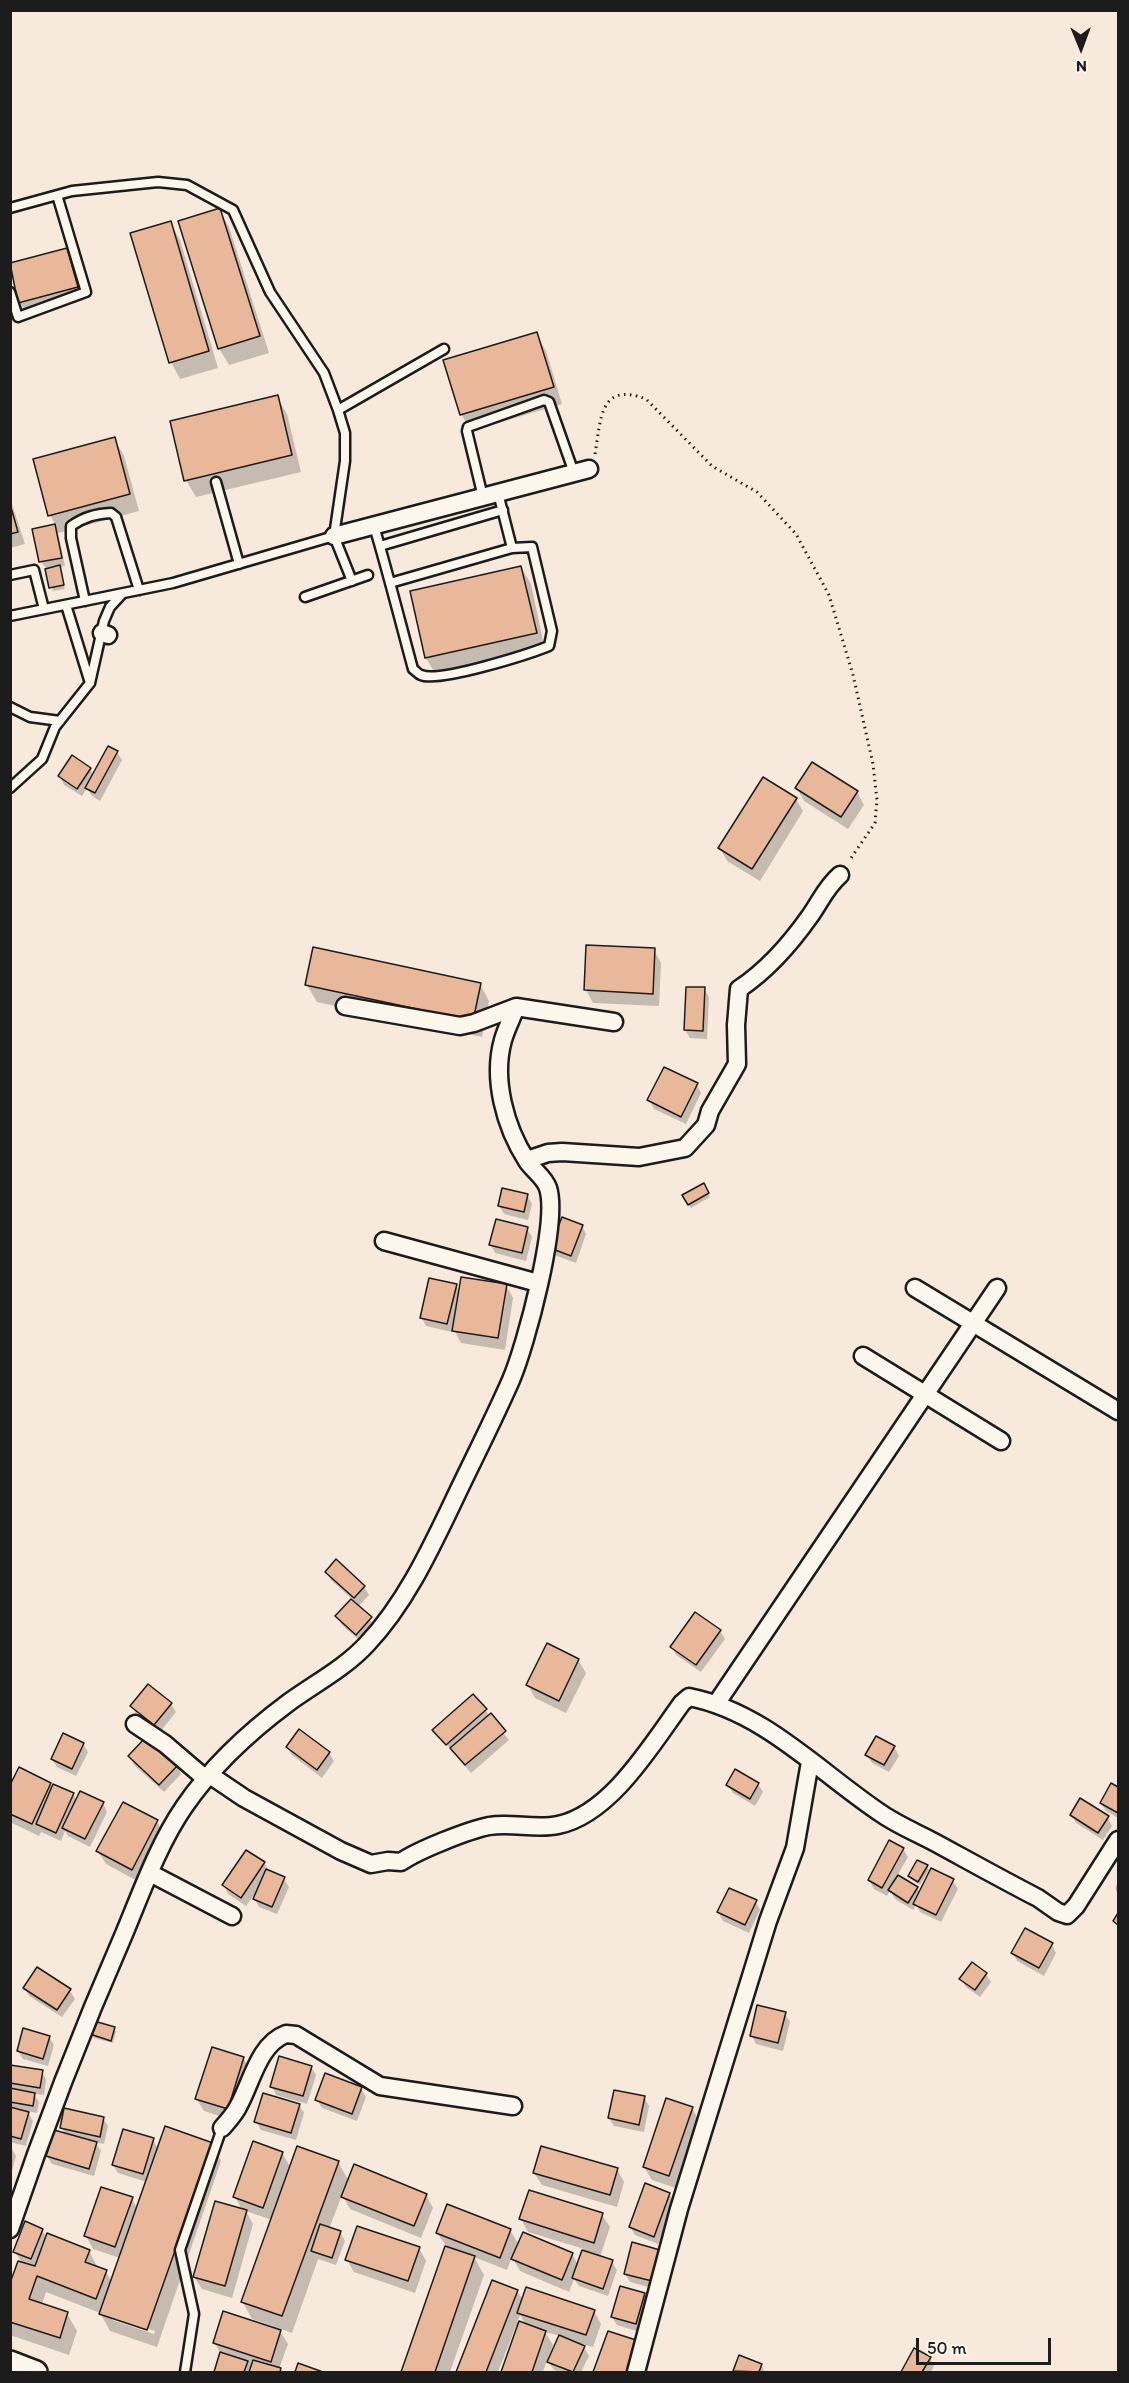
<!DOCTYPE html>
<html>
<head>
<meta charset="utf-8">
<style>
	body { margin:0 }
	#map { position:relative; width:1129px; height:2383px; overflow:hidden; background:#f7eadc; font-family:Itim,sans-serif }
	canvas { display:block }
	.frame { position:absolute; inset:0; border:12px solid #1c1c1c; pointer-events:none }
	.north { position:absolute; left:1051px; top:18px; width:60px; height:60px; -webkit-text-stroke:4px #fbf7ec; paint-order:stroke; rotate:179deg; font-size:16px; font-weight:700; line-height:24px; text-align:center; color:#1c1c1c }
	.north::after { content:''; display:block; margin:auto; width:21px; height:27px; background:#1c1c1c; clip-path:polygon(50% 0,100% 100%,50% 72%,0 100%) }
	.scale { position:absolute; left:916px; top:2338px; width:135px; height:27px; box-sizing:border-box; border:3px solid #1c1c1c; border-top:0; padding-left:8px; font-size:18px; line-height:21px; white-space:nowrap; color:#1c1c1c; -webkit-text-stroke:4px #fbf7ec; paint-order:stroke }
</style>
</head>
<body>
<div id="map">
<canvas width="1129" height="2383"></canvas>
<div class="frame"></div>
<div class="north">N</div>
<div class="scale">50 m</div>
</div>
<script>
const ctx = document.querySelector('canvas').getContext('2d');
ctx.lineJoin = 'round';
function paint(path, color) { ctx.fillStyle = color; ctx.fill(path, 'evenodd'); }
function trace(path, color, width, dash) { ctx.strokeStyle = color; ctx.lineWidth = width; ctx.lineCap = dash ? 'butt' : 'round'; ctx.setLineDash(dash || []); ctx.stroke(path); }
paint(new Path2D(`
	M 219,210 L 229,227 L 269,353 L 229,365 L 219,348 Z
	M 170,222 L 180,240 L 218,368 L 180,379 L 171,362 Z
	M 67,250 L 74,262 L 84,300 L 27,315 L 20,302 L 10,265 Z
	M 536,334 L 546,351 L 562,404 L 471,431 L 461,414 Z
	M 277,397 L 287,414 L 301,472 L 196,497 L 186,480 Z
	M 114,439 L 124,456 L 139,511 L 58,533 L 65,566 L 59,567 L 65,589 L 53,591 L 47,569 L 40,561 L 34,530 L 56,526 L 50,515 Z
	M 10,498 L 25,544 L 10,548 Z
	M 521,567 L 531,584 L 545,650 L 436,675 L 426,658 Z
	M 117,752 L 122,760 L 100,801 L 92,796 L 87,788 L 82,796 L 64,785 L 60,777 L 90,769 L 94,776 Z
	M 797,788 L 857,792 L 864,805 L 848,829 L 804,801 Z
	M 796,799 L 803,811 L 760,881 L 727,861 L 720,848 Z
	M 588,947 L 654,950 L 661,963 L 659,1006 L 593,1003 L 586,990 Z
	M 480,984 L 489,1001 L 482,1037 L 317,1002 L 307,985 Z
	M 704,989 L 709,997 L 707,1039 L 690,1038 L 685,1030 Z
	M 697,1085 L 701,1093 L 686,1124 L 654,1109 L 649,1100 Z
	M 703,1185 L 710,1197 L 691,1208 L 684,1196 Z
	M 527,1195 L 532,1204 L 528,1220 L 504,1214 L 499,1205 Z
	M 582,1226 L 586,1234 L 576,1263 L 557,1256 L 552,1248 Z
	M 527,1229 L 532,1237 L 526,1261 L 495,1253 L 491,1245 Z
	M 456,1285 L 460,1293 L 506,1285 L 513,1298 L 505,1350 L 461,1343 L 453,1328 L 452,1332 L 426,1326 L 421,1317 Z
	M 327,1572 L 364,1587 L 369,1595 L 358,1607 L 375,1626 L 361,1642 L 342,1625 L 337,1617 L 353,1600 L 331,1580 Z
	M 720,1631 L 725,1639 L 701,1672 L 676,1655 L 672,1647 Z
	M 578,1660 L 586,1673 L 566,1713 L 535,1698 L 528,1685 Z
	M 171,1704 L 176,1712 L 160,1732 L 136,1714 L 132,1706 Z
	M 485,1710 L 509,1740 L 471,1773 L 434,1730 Z
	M 300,1731 L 329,1753 L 334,1761 L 322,1778 L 292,1755 L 287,1747 Z
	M 83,1744 L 88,1752 L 76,1776 L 57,1767 L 52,1759 Z
	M 894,1747 L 899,1756 L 889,1772 L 872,1763 L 867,1755 Z
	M 130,1757 L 177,1766 L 181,1774 L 164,1792 L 134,1765 Z
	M 50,1784 L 53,1788 L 73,1794 L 77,1801 L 103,1803 L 107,1812 L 90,1847 L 68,1836 L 65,1831 L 61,1841 L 41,1832 L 39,1836 L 10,1822 L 10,1789 Z
	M 758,1784 L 763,1792 L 755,1806 L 733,1793 L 728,1785 Z
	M 1112,1785 L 1118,1788 L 1118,1818 L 1106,1811 L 1101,1803 Z
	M 124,1804 L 157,1822 L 165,1834 L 139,1882 L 106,1864 L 98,1851 Z
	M 1072,1815 L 1107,1817 L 1112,1826 L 1103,1840 L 1076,1823 Z
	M 903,1849 L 908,1857 L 897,1876 L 917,1888 L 920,1894 L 932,1870 L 953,1881 L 958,1889 L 941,1922 L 920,1912 L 916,1905 L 913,1910 L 895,1899 L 890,1890 L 887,1896 L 874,1889 L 869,1880 Z
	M 247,1852 L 264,1863 L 270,1872 L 284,1879 L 289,1887 L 277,1914 L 259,1907 L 253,1896 L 246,1906 L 228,1894 L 224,1885 Z
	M 927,1866 L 929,1870 L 920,1885 L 912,1880 L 910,1876 Z
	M 1118,1882 L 1118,1895 L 1115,1888 Z
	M 756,1902 L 760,1910 L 749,1933 L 723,1921 L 718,1912 Z
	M 1052,1945 L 1056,1953 L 1044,1976 L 1017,1961 L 1013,1953 Z
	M 986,1974 L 991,1982 L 980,1997 L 966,1987 L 961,1979 Z
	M 25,1988 L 70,1991 L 75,1999 L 62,2017 L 29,1996 Z
	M 785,2014 L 790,2022 L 783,2051 L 756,2044 L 752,2036 Z
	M 114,2028 L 116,2032 L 113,2043 L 94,2038 L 91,2034 Z
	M 49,2037 L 54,2045 L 48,2066 L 23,2059 L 18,2051 Z
	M 243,2058 L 251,2071 L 235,2121 L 204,2111 L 196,2098 Z
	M 10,2067 L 42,2072 L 46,2080 L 44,2095 L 34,2094 L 39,2102 L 37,2113 L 27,2111 L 33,2121 L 26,2146 L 10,2142 Z
	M 311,2067 L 316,2075 L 307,2104 L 276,2095 L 272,2086 Z
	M 361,2088 L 366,2097 L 357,2121 L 322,2108 L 317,2100 Z
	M 644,2097 L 649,2106 L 644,2132 L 614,2126 L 609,2118 Z
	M 299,2105 L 304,2113 L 296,2140 L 261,2130 L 256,2121 Z
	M 692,2108 L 699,2121 L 676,2188 L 652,2180 L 644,2167 Z
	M 103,2118 L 108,2126 L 104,2144 L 95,2142 L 101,2151 L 94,2176 L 52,2164 L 47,2156 L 66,2135 L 62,2128 Z
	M 153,2140 L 158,2149 L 212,2144 L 221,2161 L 157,2347 L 110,2331 L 100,2313 L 46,2292 L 42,2304 L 67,2314 L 77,2331 L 69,2355 L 10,2335 L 10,2288 L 22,2263 L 15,2252 L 42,2230 L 47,2238 L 89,2251 L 98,2268 L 106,2272 L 112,2282 L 120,2258 L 93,2249 L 86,2236 L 132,2199 L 137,2208 L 147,2182 L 118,2173 L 113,2165 ZM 112,2317 L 155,2331 L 154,2334 L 112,2320 Z
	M 11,2147 L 16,2156 L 12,2171 L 10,2171 Z
	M 282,2153 L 291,2168 L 338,2162 L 349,2181 L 426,2195 L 433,2208 L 421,2238 L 350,2209 L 342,2195 L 329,2229 L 340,2232 L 345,2241 L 336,2265 L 318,2259 L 292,2333 L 278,2328 L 288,2344 L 279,2369 L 281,2372 L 216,2372 L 221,2354 L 214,2342 L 273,2329 L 273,2326 L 252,2319 L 242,2301 L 272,2220 L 246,2211 L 253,2224 L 232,2298 L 202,2289 L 194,2277 L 242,2210 L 235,2197 Z
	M 617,2169 L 624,2182 L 617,2207 L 542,2185 L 534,2173 Z
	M 669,2194 L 674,2202 L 658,2244 L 635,2235 L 630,2227 Z
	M 602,2215 L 610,2227 L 600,2257 L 612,2262 L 617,2270 L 608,2296 L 579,2286 L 574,2279 L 569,2292 L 520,2271 L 512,2257 L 507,2270 L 474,2257 L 484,2275 L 450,2372 L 403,2372 L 447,2247 L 437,2233 L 510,2230 L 519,2245 L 572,2254 L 578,2265 L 584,2249 L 528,2232 L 521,2219 Z
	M 633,2244 L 656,2289 L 630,2282 L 625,2274 Z
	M 419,2248 L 426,2261 L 415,2293 L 354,2272 L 347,2260 Z
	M 493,2282 L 517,2291 L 523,2300 L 594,2311 L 601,2324 L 593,2347 L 582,2344 L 589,2356 L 581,2372 L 559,2372 L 554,2370 L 547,2360 L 543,2372 L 503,2372 L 518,2327 L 516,2326 L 498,2372 L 457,2372 ZM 520,2315 L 526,2325 L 517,2322 ZM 545,2332 L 560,2336 L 550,2358 L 548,2358 L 553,2345 Z
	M 644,2294 L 649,2303 L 640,2332 L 617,2325 L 612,2317 Z
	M 914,2350 L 930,2358 L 934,2366 L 931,2372 L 902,2372 Z
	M 761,2365 L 765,2372 L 734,2371 Z`), '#0003');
const building = new Path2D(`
	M 220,208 L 260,336 L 218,349 L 178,221 Z
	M 171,221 L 209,351 L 169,363 L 130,233 Z
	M 67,248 L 78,287 L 18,303 L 10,263 Z
	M 537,332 L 554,387 L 460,415 L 443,360 Z
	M 278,395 L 292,455 L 184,481 L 170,421 Z
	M 115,437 L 130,494 L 48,516 L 33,459 Z
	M 10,504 L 18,532 L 10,534 Z
	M 55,524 L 62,558 L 39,562 L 32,529 Z
	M 60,565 L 64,585 L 49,588 L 45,569 Z
	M 521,566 L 537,633 L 425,658 L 410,591 Z
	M 108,746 L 118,751 L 95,793 L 85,788 Z
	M 72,755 L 91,768 L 77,789 L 58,776 Z
	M 812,762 L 858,791 L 841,817 L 795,788 Z
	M 763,777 L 797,798 L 752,869 L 718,848 Z
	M 586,945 L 655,948 L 653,994 L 584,990 Z
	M 313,947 L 481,983 L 473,1021 L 305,985 Z
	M 686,987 L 705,987 L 703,1031 L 684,1030 Z
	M 664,1067 L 698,1083 L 681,1117 L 647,1100 Z
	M 704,1183 L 709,1193 L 688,1205 L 682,1195 Z
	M 502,1188 L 528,1194 L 524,1212 L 498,1206 Z
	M 562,1217 L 583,1225 L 571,1256 L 550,1248 Z
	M 496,1219 L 528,1227 L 522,1253 L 489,1245 Z
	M 461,1277 L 507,1284 L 498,1338 L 452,1331 Z
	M 429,1278 L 457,1284 L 447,1324 L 420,1318 Z
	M 336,1559 L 365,1586 L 354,1598 L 325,1572 Z
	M 351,1599 L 372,1617 L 356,1635 L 335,1616 Z
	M 695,1612 L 721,1630 L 696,1665 L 670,1647 Z
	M 547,1643 L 579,1659 L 559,1701 L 526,1685 Z
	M 148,1684 L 172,1703 L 154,1725 L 130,1706 Z
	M 473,1694 L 487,1709 L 446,1745 L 432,1730 Z
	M 491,1713 L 506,1731 L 465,1765 L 450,1748 Z
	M 299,1729 L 330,1752 L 317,1770 L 286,1747 Z
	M 63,1733 L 84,1743 L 72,1769 L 51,1759 Z
	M 147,1736 L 178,1765 L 159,1785 L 128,1756 Z
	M 876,1736 L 895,1746 L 884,1765 L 865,1755 Z
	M 19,1767 L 51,1783 L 32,1824 L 10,1814 L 10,1785 Z
	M 735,1769 L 759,1783 L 750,1799 L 726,1785 Z
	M 1111,1783 L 1118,1787 L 1118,1813 L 1100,1803 Z
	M 53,1784 L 74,1793 L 56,1833 L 36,1824 Z
	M 80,1791 L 104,1802 L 85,1839 L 62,1828 Z
	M 1080,1798 L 1109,1816 L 1098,1833 L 1070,1815 Z
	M 123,1802 L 158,1820 L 132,1870 L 96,1851 Z
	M 889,1840 L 904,1848 L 882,1888 L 868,1880 Z
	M 246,1850 L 265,1862 L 241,1898 L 222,1885 Z
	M 917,1860 L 928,1865 L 918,1882 L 908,1876 Z
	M 931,1868 L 954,1879 L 936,1915 L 913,1904 Z
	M 266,1869 L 285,1877 L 272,1907 L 253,1899 Z
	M 898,1875 L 918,1887 L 908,1903 L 888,1890 Z
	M 729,1888 L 757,1900 L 745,1925 L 717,1912 Z
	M 1118,1913 L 1118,1925 L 1113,1921 Z
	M 1025,1928 L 1053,1943 L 1039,1968 L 1011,1953 Z
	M 972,1962 L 987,1973 L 975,1990 L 959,1979 Z
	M 37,1967 L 71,1989 L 57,2010 L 23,1988 Z
	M 757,2005 L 786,2012 L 778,2043 L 750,2036 Z
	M 94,2021 L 115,2027 L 111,2041 L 90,2034 Z
	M 23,2028 L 50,2036 L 43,2059 L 17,2051 Z
	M 212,2047 L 244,2057 L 228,2109 L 195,2099 Z
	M 279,2056 L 312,2066 L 303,2096 L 270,2087 Z
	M 10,2065 L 43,2070 L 40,2088 L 10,2083 Z
	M 325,2073 L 362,2087 L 352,2114 L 315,2100 Z
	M 10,2088 L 35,2093 L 33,2106 L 10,2102 Z
	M 614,2090 L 645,2096 L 639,2125 L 608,2118 Z
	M 263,2093 L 300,2104 L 291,2133 L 254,2122 Z
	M 666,2098 L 693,2107 L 669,2176 L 643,2167 Z
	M 10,2107 L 29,2112 L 21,2139 L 10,2136 Z
	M 64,2108 L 104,2117 L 100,2137 L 60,2128 Z
	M 165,2126 L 213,2143 L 147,2330 L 99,2314 Z
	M 123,2129 L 154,2138 L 143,2174 L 112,2165 Z
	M 54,2130 L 97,2142 L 89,2169 L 46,2156 Z
	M 253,2141 L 283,2152 L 263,2208 L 233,2197 Z
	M 297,2146 L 339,2161 L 282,2316 L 241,2302 Z
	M 541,2146 L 618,2168 L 610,2195 L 533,2173 Z
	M 354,2164 L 427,2194 L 414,2226 L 341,2197 Z
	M 645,2183 L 670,2193 L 654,2237 L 629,2227 Z
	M 101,2187 L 133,2197 L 115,2247 L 84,2236 Z
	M 529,2190 L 603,2213 L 594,2243 L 519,2219 Z
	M 215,2201 L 247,2210 L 225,2286 L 193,2277 Z
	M 447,2204 L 511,2229 L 500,2258 L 436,2233 Z
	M 25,2221 L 43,2229 L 31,2259 L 13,2252 Z
	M 320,2224 L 341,2231 L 332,2258 L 311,2251 Z
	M 357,2226 L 420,2247 L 408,2281 L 345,2260 Z
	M 523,2232 L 573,2253 L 562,2280 L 511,2259 Z
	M 47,2233 L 90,2250 L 85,2262 L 107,2270 L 96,2299 L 37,2276 L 29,2299 L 68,2312 L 60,2338 L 10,2322 L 10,2283 L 18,2261 L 35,2266 Z
	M 632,2242 L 660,2250 L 652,2281 L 624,2274 Z
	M 445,2246 L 475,2256 L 435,2372 L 401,2372 Z
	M 582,2250 L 613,2260 L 603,2289 L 572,2278 Z
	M 492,2280 L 518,2290 L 486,2372 L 456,2372 Z
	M 620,2286 L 645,2293 L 636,2324 L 611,2317 Z
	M 526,2287 L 595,2310 L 586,2335 L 517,2313 Z
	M 223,2311 L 281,2330 L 271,2362 L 213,2343 Z
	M 519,2321 L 546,2331 L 532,2372 L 501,2372 Z
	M 608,2331 L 639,2341 L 628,2372 L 593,2372 Z
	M 559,2335 L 585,2346 L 573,2372 L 547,2362 Z
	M 914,2348 L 931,2357 L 922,2372 L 901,2372 Z
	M 220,2352 L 248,2361 L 244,2372 L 214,2372 Z
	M 739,2355 L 762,2364 L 759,2372 L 733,2371 Z
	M 253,2360 L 281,2368 L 280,2372 L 249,2372 Z
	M 298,2363 L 323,2372 L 295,2372 Z`);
paint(building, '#e9b89a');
trace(building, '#1c1c1c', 1.5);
const service = new Path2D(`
	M 10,208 L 72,191 L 158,182 L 187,185 L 233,210 L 270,292 L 324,373 L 338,410 L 345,433 L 345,461 L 334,536 L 352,581
	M 10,292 L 18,317 L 86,292 L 57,195
	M 338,410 L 444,349
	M 216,482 L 239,564
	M 498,493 L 512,548
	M 483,497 L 467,431 L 468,427 L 544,400 L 549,402 L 574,473
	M 374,526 C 388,573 400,621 413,669 C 416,671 418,674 421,675 C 439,683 529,654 549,646 L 552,631 L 532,547 L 512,548 L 390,583
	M 380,546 L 503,510
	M 10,575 L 34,570 L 44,609
	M 305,597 L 368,575
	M 85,601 L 71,538 L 71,526 C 84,517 95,514 111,513 L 116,517 L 139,590
	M 66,605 L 90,683
	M 10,616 L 173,583 L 334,536
	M 10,707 L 30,717 L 60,721
	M 10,788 L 42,759 L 55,727 L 90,683 L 104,621 L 110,607 L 122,594
	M 185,2372 L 194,2314 L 180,2250 L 222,2128`);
const minor = new Path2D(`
	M 334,536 L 589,469
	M 102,633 L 108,635
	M 516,1007 L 614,1022
	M 527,1160 L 548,1153 L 562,1152 L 639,1157 L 685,1148 L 706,1125 L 710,1111 L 737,1064 L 736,1025 L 739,989 C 766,971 791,943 810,916 C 820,902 826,887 840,875
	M 384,1241 L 538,1283
	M 915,1288 L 1118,1411
	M 863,1356 L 1001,1441
	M 716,1704 L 997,1288
	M 135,1724 L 165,1744 L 206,1779
	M 210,1775 L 244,1798 L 341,1851 L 371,1864 L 388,1861 L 401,1862 C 418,1850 469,1830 489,1826 C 512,1822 536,1830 558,1825 C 611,1814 652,1744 682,1703 L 689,1697 C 765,1712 820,1773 882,1814 C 898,1825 917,1833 934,1842 C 969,1861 1003,1880 1038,1898 L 1058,1912 L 1067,1915 L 1076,1906 L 1118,1840
	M 150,1873 L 232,1916
	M 222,2128 C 228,2121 235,2114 239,2105 C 252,2081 259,2044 286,2034 L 296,2035 L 380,2086 L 513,2106
	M 10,2229 C 44,2128 82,2030 124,1934 C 142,1891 158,1845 184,1807 C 212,1766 249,1732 288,1703 C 314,1684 345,1668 367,1644 C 405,1604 430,1550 454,1500 C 473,1460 493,1421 511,1380 C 526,1345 559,1222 548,1188 C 545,1178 533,1170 527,1161 C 505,1127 492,1079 503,1040 C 506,1029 512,1018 516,1007 L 474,1023 L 460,1026 L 345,1006
	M 636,2372 L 679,2209 L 768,1921 L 795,1848 L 810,1762`);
const tertiary = new Path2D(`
	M 10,2362 L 36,2372`);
trace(service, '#1c1c1c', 13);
trace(minor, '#1c1c1c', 21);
trace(tertiary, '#1c1c1c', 26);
trace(new Path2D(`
	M 595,454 C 601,420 599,381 646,399 L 712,466 L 757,492 L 796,534 L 829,595 L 853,675 L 873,764 L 877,800 L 875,823 L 849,861`), '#1c1c1c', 3, [1.5, 4.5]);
trace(service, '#fbf7ec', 8);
trace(minor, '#fbf7ec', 16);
trace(tertiary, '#fbf7ec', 21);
</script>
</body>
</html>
